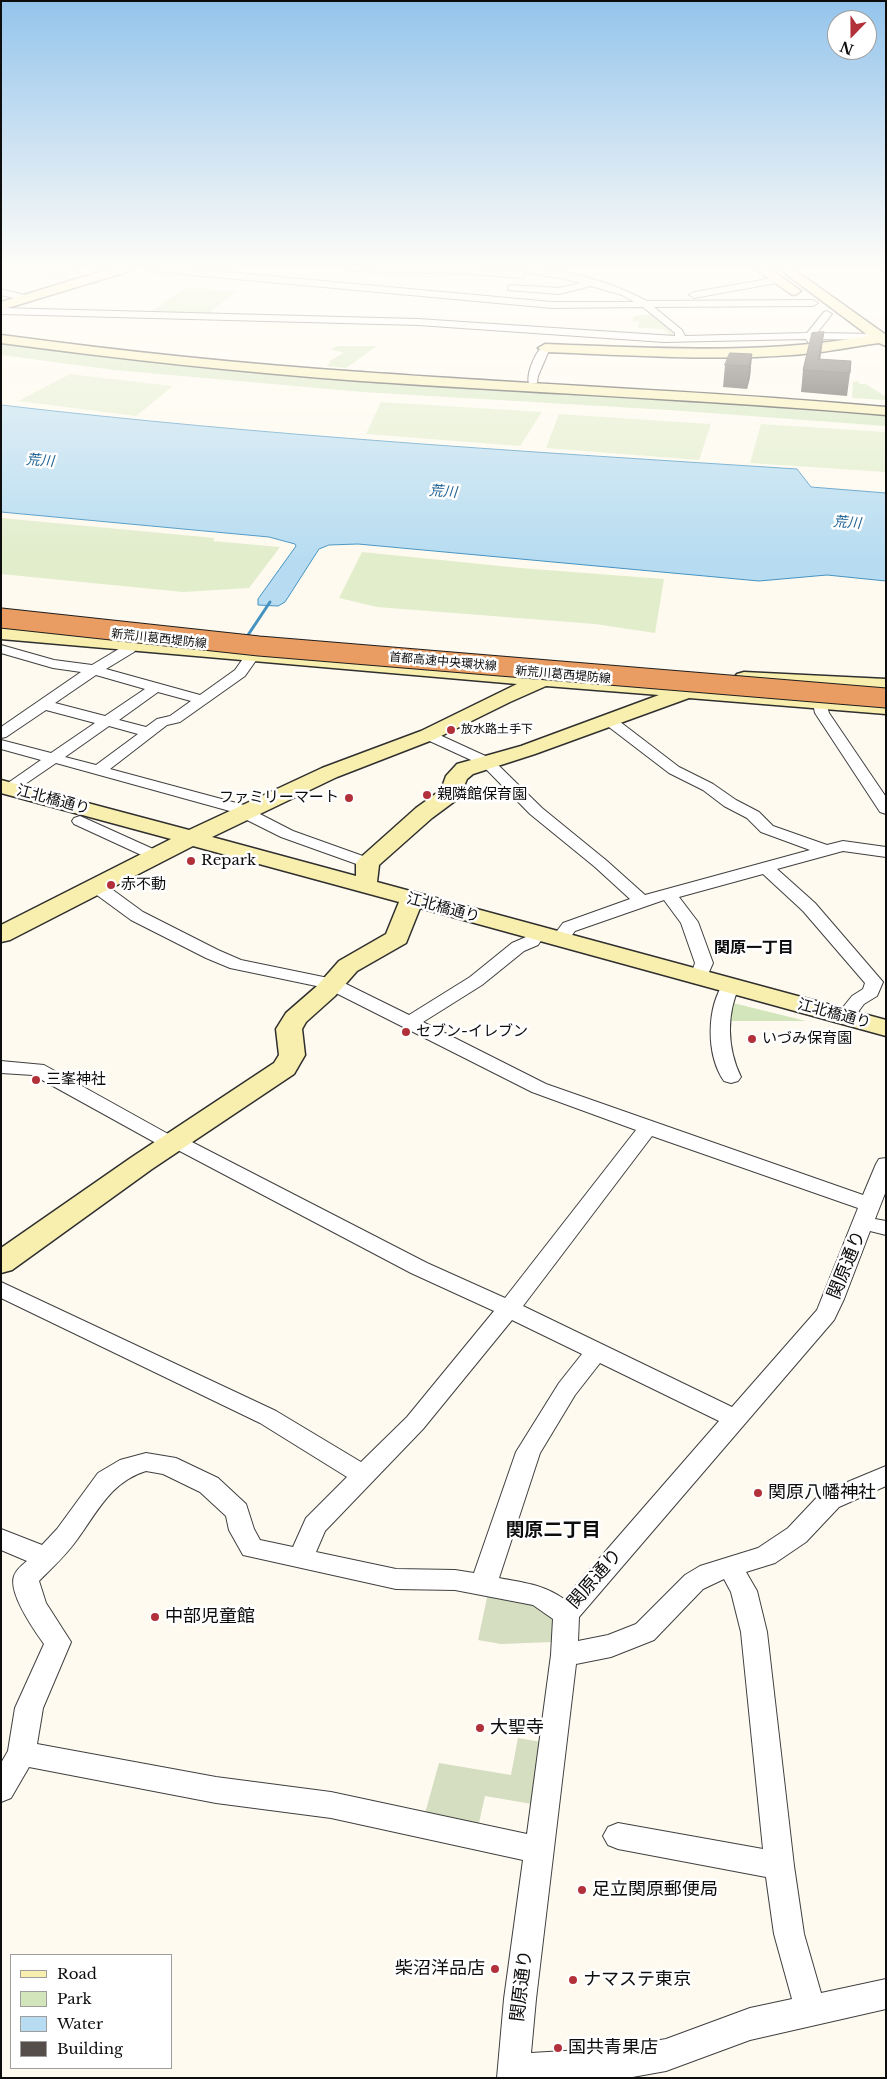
<!DOCTYPE html>
<html>
<head>
<meta charset="utf-8">
<style>
	body { margin:0 }
	#map { position:relative; width:887px; height:2079px; overflow:hidden; background:#fefaef; font-family:"Libre Baskerville",serif }
	canvas { display:block }
	.frame { position:absolute; inset:0; border:2px solid #0d0d0d; pointer-events:none }
	.legend { position:absolute; left:10px; top:1954px; width:162px; height:115px; box-sizing:border-box; background:#fff; border:1px solid #9e9e9e; margin:0; padding:6px 9px; list-style:none; font-size:15px; color:#0d0d0d }
	.legend li { display:flex; align-items:center; gap:10px; height:25px }
	.legend b { width:25px; border:1px solid #9e9e9e }
	.north { position:absolute; left:827px; top:10px; width:50px; height:50px; box-sizing:border-box; background:#fff; border:1px solid #9e9e9e; border-radius:50%; rotate:202deg; font-size:14px; font-weight:700; line-height:20px; text-align:center; color:#0d0d0d }
	.north::after { content:''; display:block; margin:auto; width:18px; height:22px; background:#b23039; clip-path:polygon(50% 0,100% 100%,50% 72%,0 100%) }
</style>
</head>
<body>
<div id="map">
<canvas width="887" height="2079"></canvas>
<div class="frame"></div>
<ul class="legend">
<li><b style="height:6px;background:#f8efaf"></b>Road</li>
<li><b style="height:14px;background:#d2e5bb"></b>Park</li>
<li><b style="height:14px;background:#b7dcf1"></b>Water</li>
<li><b style="height:14px;background:#554e4a"></b>Building</li>
</ul>
<div class="north">N</div>
</div>
<script>
const ctx = document.querySelector('canvas').getContext('2d');
ctx.lineJoin = 'round';
function paint(path, color) { ctx.fillStyle = color; ctx.fill(path, 'evenodd'); }
function trace(path, color, width, dash) { ctx.strokeStyle = color; ctx.lineWidth = width; ctx.lineCap = dash ? 'butt' : 'round'; ctx.setLineDash(dash || []); ctx.stroke(path); }
function label(font, color, halo, rows, align = 'center') {
  ctx.font = font + ' "Libre Baskerville","Noto Sans JP",serif'; ctx.lineWidth = 5; ctx.setLineDash([]); ctx.textBaseline = 'middle'; ctx.strokeStyle = halo; ctx.fillStyle = color; for (const [text, x, y, turn = 0] of rows) {
    ctx.save(); ctx.translate(x, y); ctx.rotate((+turn || 0) * Math.PI / 180); ctx.textAlign = isNaN(turn) ? turn : align; if (halo) ctx.strokeText(text, 0, 0); ctx.fillText(text, 0, 0); ctx.restore();
  }
}
paint(new Path2D(`
	M 191,287 L 236,292 L 209,313 L 150,312 L 185,288 Z
	M 652,314 L 675,332 L 677,337 L 671,337 L 664,329 L 638,328 L 639,322 L 632,321 L 634,316 Z
	M 1,341 L 76,351 L 805,405 L 886,415 L 886,426 L 669,410 L 363,392 L 114,370 L 1,355 Z
	M 337,346 L 377,346 L 346,368 L 327,366 L 331,362 L 329,361 L 344,353 L 330,349 Z
	M 857,381 L 860,384 L 866,384 L 886,397 L 886,400 L 852,398 L 853,382 Z
	M 733,1003 L 806,1021 L 731,1021 Z`), '#d2e5bb');
paint(new Path2D(`
	M 488,1593 L 533,1602 L 555,1619 L 552,1642 L 501,1644 L 478,1640 Z
	M 518,1738 L 541,1742 L 532,1804 L 485,1796 L 478,1827 L 424,1817 L 439,1763 L 511,1775 Z`), '#d5dec1');
paint(new Path2D(`
	M 11,268 L 66,268 L 83,272 L 55,280 L 7,269 Z
	M 70,374 L 172,386 L 173,386 L 136,416 L 18,401 Z
	M 381,402 L 542,412 L 520,446 L 366,434 Z
	M 559,414 L 711,424 L 699,460 L 546,448 Z
	M 761,424 L 886,432 L 886,472 L 750,463 Z
	M 1,518 L 215,538 L 213,541 L 280,547 L 249,588 L 183,592 L 1,574 Z
	M 362,552 L 520,568 L 664,579 L 655,633 L 595,624 L 377,607 L 339,598 Z`), '#e2edcc');
const water = new Path2D(`
	M 1,405 C 265,436 532,452 797,469 L 811,487 L 886,493 L 886,581 L 827,575 L 759,581 L 358,544 L 329,545 L 319,549 L 285,602 L 278,606 L 258,605 L 258,599 L 296,546 L 295,544 L 269,537 L 1,512 Z`);
paint(water, '#b7dcf1');
trace(water, '#4492c2', 1);
trace(new Path2D(`
	M 246,638 L 270,602`), '#4492c2', 3);
const street = new Path2D(`
	M 145,268 L 180,268 L 552,302 L 634,302 L 622,295 L 591,286 L 559,294 L 508,290 L 508,286 L 511,285 L 559,288 L 581,283 L 561,278 L 527,273 L 523,270 L 524,268 C 563,268 614,283 647,301 L 813,300 L 818,303 L 813,306 L 654,307 L 682,330 L 685,336 L 807,333 L 824,312 L 827,311 L 832,314 L 817,333 L 877,334 L 882,337 L 877,340 L 815,339 L 818,343 L 813,346 L 810,345 L 806,339 L 664,342 L 418,325 L 1,314 L 1,308 L 418,319 L 675,336 L 675,333 L 643,307 L 552,308 L 149,271 Z
	M 344,268 L 463,268 L 522,272 L 526,275 L 522,278 L 470,274 L 348,271 Z
	M 779,277 L 783,280 L 782,282 L 694,298 L 689,295 L 694,292 Z
	M 1,289 L 29,296 L 31,298 L 26,301 L 1,295 Z
	M 545,345 L 550,348 L 538,376 L 537,383 L 529,383 C 526,374 536,349 545,345 Z
	M 132,641 L 139,645 L 134,652 L 106,669 L 200,695 L 235,670 L 247,653 L 252,652 L 259,656 L 245,676 L 180,722 L 167,725 L 110,769 L 255,808 L 256,812 L 293,831 L 374,860 L 376,863 L 374,866 L 362,866 L 281,837 L 239,816 L 237,813 L 56,763 L 15,791 L 5,791 L 2,788 L 5,785 L 41,760 L 1,749 L 1,740 L 51,753 L 95,723 L 46,710 L 6,737 L 1,738 L 1,727 L 81,672 L 53,668 L 1,653 L 1,645 L 54,660 L 92,665 ZM 96,675 L 145,689 L 105,716 L 55,703 ZM 158,692 L 191,701 L 170,716 L 157,719 L 146,727 L 119,720 ZM 109,726 L 138,734 L 96,765 L 65,757 Z
	M 820,699 L 825,700 L 829,713 L 886,797 L 886,814 L 880,812 L 815,713 L 813,703 L 815,700 Z
	M 610,717 L 615,718 L 679,767 L 713,784 L 736,800 L 759,812 L 773,826 L 827,845 L 843,841 L 886,847 L 886,857 L 843,851 L 777,869 L 815,903 L 883,982 L 877,996 L 864,1004 L 852,1020 L 845,1022 L 838,1020 L 836,1016 L 852,996 L 863,989 L 865,983 L 803,911 L 763,874 L 679,897 L 698,922 L 713,963 L 705,981 L 699,982 L 693,981 L 690,977 L 695,963 L 681,923 L 664,900 L 575,931 C 569,939 566,946 554,943 L 551,939 L 563,923 L 630,899 L 595,867 L 530,814 L 482,765 L 423,738 L 421,735 L 423,732 L 433,732 L 492,759 L 542,808 L 607,861 L 645,895 L 810,850 L 761,832 L 747,818 L 724,806 L 703,790 L 669,773 L 605,724 L 603,721 L 605,718 Z
	M 80,816 L 162,853 L 164,856 L 162,859 L 150,859 L 74,824 L 72,821 L 74,818 Z
	M 96,881 L 102,882 L 143,912 L 218,950 L 241,960 L 338,980 L 409,1015 L 470,977 L 512,943 L 526,937 L 531,929 L 537,928 L 543,929 L 546,933 L 538,945 L 524,951 L 482,985 L 423,1022 L 546,1084 L 863,1195 L 876,1164 L 879,1159 L 886,1158 L 886,1191 L 875,1219 L 886,1221 L 886,1235 L 870,1231 L 844,1299 L 834,1320 L 579,1617 L 578,1641 L 608,1635 L 636,1624 L 685,1575 L 700,1566 L 758,1548 L 788,1528 L 821,1493 L 886,1466 L 886,1486 L 839,1507 L 806,1542 L 775,1563 L 746,1572 L 757,1591 L 767,1632 L 794,1866 L 804,1934 L 821,1993 L 886,1979 L 886,2009 L 750,2040 L 666,2071 L 627,2078 L 497,2078 L 504,1999 L 523,1860 L 331,1818 L 216,1803 L 29,1767 L 11,1798 L 1,1802 L 1,1763 L 8,1751 L 15,1708 L 44,1644 C 34,1630 8,1593 14,1576 C 16,1570 22,1565 27,1561 L 1,1550 L 1,1529 L 42,1545 L 57,1529 L 98,1473 L 120,1460 L 146,1453 L 176,1458 L 218,1478 L 246,1504 L 254,1529 L 260,1540 L 293,1547 L 306,1518 L 347,1477 L 260,1423 L 1,1298 L 1,1282 L 276,1411 L 361,1462 L 407,1417 L 494,1311 L 411,1273 L 174,1148 L 156,1143 L 33,1075 L 1,1073 L 1,1061 L 44,1065 L 170,1135 L 188,1140 L 427,1263 L 505,1298 L 636,1130 L 532,1092 L 326,988 L 230,968 L 206,958 L 131,920 L 90,890 L 88,886 L 90,882 ZM 652,1136 L 858,1208 L 817,1310 L 732,1407 L 523,1306 ZM 512,1320 L 582,1354 L 559,1383 L 516,1452 L 474,1573 L 455,1570 L 396,1569 L 316,1552 L 325,1531 L 423,1429 ZM 600,1363 L 719,1421 L 564,1599 C 542,1584 524,1583 499,1578 L 540,1453 L 575,1395 ZM 146,1471 L 163,1474 L 200,1492 L 226,1516 L 229,1530 L 243,1555 L 396,1589 L 455,1590 L 533,1605 L 553,1619 L 551,1655 L 527,1834 L 331,1792 L 216,1777 L 37,1744 L 43,1708 L 71,1642 L 46,1603 L 39,1581 C 52,1568 66,1555 76,1541 C 97,1513 110,1482 146,1471 ZM 724,1579 L 731,1592 L 741,1632 L 763,1849 L 618,1823 L 608,1827 L 603,1836 L 608,1845 L 618,1849 L 766,1877 L 774,1934 L 792,1999 L 750,2008 L 666,2039 L 614,2048 L 531,2053 L 536,1999 L 576,1664 L 611,1657 L 654,1640 L 703,1589 Z
	M 731,980 L 737,981 L 740,985 C 726,1014 727,1048 741,1077 L 738,1081 L 731,1083 L 724,1081 C 706,1055 706,1007 725,981 Z`);
const secondary = new Path2D(`
	M 112,268 L 132,268 L 130,271 L 1,310 L 1,302 Z
	M 754,268 L 769,268 L 801,291 L 795,295 L 791,294 Z
	M 778,268 L 792,268 L 886,335 L 886,346 L 879,343 C 850,347 822,353 792,355 C 710,361 627,355 545,352 L 538,348 L 545,344 C 654,348 762,355 869,336 Z
	M 1,335 C 121,351 240,364 361,372 C 536,385 711,391 886,407 L 886,415 C 711,400 536,393 361,381 C 240,372 121,359 1,343 Z
	M 1,627 L 544,674 L 581,666 L 588,668 L 591,672 L 588,676 L 584,677 L 886,702 L 886,714 L 689,698 L 535,754 L 473,774 L 467,779 L 459,798 L 432,818 L 379,865 L 377,882 L 886,1020 L 886,1036 L 420,908 L 406,943 L 357,971 L 335,996 L 306,1022 L 302,1029 L 305,1055 L 294,1074 L 152,1169 L 12,1270 L 1,1273 L 1,1248 L 132,1157 L 274,1063 L 279,1055 L 276,1029 L 286,1013 L 317,986 L 339,961 L 386,934 L 399,902 L 193,846 L 10,940 L 1,942 L 1,925 L 171,839 L 1,793 L 1,780 L 189,830 L 322,768 L 421,731 L 517,684 L 1,639 ZM 546,686 L 659,695 L 521,746 L 457,764 L 446,776 L 441,790 L 416,808 L 360,858 L 356,863 L 356,876 L 212,837 L 337,777 L 435,739 L 510,702 Z
	M 744,672 L 886,679 L 886,691 L 737,682 L 734,678 L 737,674 Z`);
trace(street, '#404040', 2);
trace(secondary, '#2f2f2f', 3);
paint(street, '#fff');
paint(secondary, '#f8efaf');
const highwayBridge = new Path2D(`
	M 1,618 L 259,646 L 886,698`);
trace(highwayBridge, '#1e1e1e', 21, []);
trace(highwayBridge, '#e99d62', 19);
paint(new Path2D(`
	M 824,332 L 820,359 L 850,373 L 847,396 L 801,392 L 803,370 Z
	M 752,354 L 750,377 L 747,389 L 723,387 L 725,365 Z`), '#494340');
paint(new Path2D(`
	M 824,332 L 821,354 L 818,371 L 818,359 Z
	M 752,354 L 750,377 L 747,389 L 749,366 Z`), '#3c3734');
const building = new Path2D(`
	M 824,332 L 818,359 L 851,361 L 850,373 L 803,370 L 812,333 Z
	M 730,353 L 752,354 L 749,366 L 725,365 Z`);
paint(building, '#554e4a');
trace(building, '#3c3734', 1);
const sky = ctx.createLinearGradient(0, 0, 0, 559);
sky.addColorStop(0, '#94c4ec');
sky.addColorStop(0.48, '#fffdf8');
sky.addColorStop(1, '#fffdf800');
ctx.fillStyle = sky;
ctx.fillRect(0, 0, 887, 559);
for (const [x, y, r, color] of [
	[451,730,5,"#b23039"],
	[427,795,5,"#b23039"],
	[349,798,5,"#b23039"],
	[191,861,5,"#b23039"],
	[111,885,5,"#b23039"],
	[406,1032,5,"#b23039"],
	[752,1039,5,"#b23039"],
	[36,1080,5,"#b23039"],
	[758,1493,5,"#b23039"],
	[155,1617,5,"#b23039"],
	[480,1728,5,"#b23039"],
	[582,1890,5,"#b23039"],
	[495,1969,5,"#b23039"],
	[573,1980,5,"#b23039"],
	[558,2048,5,"#b23039"]
]) { const dot = new Path2D(); dot.arc(x, y, r, 0, 2 * Math.PI); ctx.fillStyle = color; ctx.fill(dot); trace(dot, '#fff', 2); }
label('12px', '#0d0d0d', '#fff', [
	["新荒川葛西堤防線",159,639,6],
	["首都高速中央環状線",443,662,5],
	["新荒川葛西堤防線",563,675,5]
]);
label('12px', '#0d0d0d', '#fff', [
	["放水路土手下",461,730]
], 'left');
label('italic 14px', '#216495', '#fff', [
	["荒川",40,461,4],
	["荒川",443,492,4],
	["荒川",847,523,4]
]);
label('15px', '#0d0d0d', '#fff', [
	["親隣館保育園",437,795],
	["ファミリーマート",339,798,"right"],
	["Repark",201,861],
	["赤不動",121,885],
	["セブン-イレブン",416,1032],
	["いづみ保育園",762,1039],
	["三峯神社",46,1080]
], 'left');
label('15px', '#0d0d0d', '#fff', [
	["江北橋通り",53,800,15],
	["江北橋通り",443,908,15],
	["江北橋通り",834,1014,15]
]);
label('bold 16px', '#0d0d0d', '#fff', [
	["関原一丁目",754,948]
]);
label('18px', '#0d0d0d', '#fff', [
	["関原通り",847,1265,-68],
	["関原通り",595,1579,-49],
	["関原通り",522,1986,-83]
]);
label('18px', '#0d0d0d', '#fff', [
	["関原八幡神社",768,1493],
	["中部児童館",165,1617],
	["大聖寺",490,1728],
	["足立関原郵便局",592,1890],
	["柴沼洋品店",485,1969,"right"],
	["ナマステ東京",583,1980],
	["国共青果店",568,2048]
], 'left');
label('bold 19px', '#0d0d0d', '#fff', [
	["関原二丁目",553,1531]
]);
</script>
</body>
</html>
